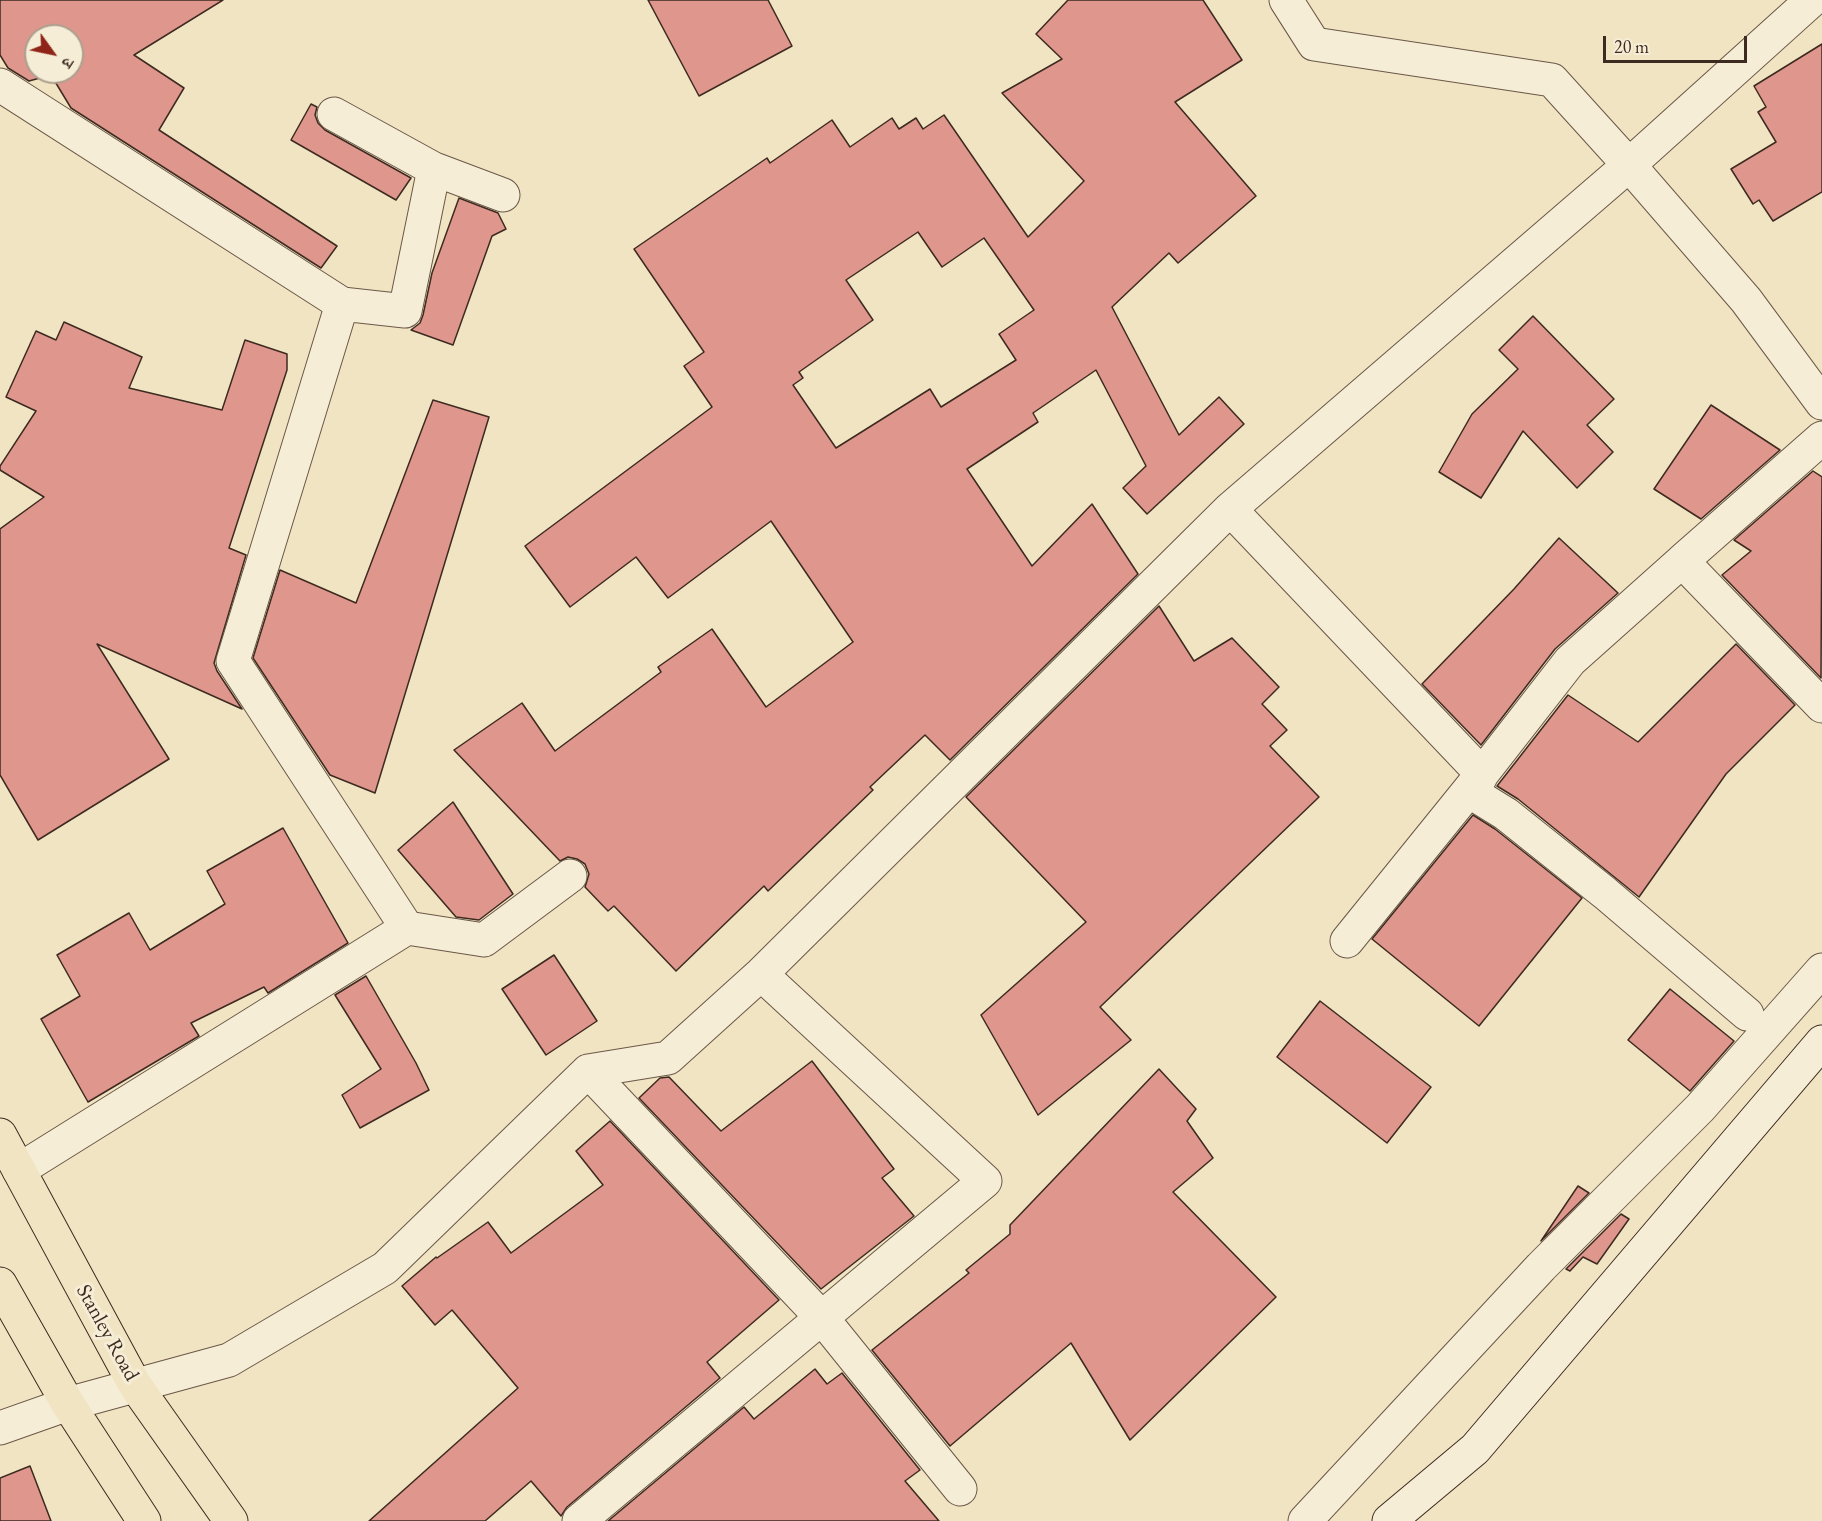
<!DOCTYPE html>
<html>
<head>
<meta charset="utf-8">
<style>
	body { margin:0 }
	#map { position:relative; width:1822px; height:1521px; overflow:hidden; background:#f1e4c2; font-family:"EB Garamond","Noto Serif Devanagari",serif }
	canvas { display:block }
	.north { position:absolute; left:24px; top:24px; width:60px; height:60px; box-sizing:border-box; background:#f6edd7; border:2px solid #ac9f8e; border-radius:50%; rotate:123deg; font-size:16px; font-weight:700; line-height:24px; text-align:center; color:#3d2a20 }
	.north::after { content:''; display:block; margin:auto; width:21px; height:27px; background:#8f2418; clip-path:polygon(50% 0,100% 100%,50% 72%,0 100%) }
	.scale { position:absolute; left:1603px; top:36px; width:144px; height:27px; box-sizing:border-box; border:3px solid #3d2a20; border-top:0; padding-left:8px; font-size:18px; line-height:21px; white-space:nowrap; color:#3d2a20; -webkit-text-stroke:4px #f6edd7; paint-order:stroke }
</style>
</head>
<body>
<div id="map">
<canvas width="1822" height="1521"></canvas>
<div class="north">उ</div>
<div class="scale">20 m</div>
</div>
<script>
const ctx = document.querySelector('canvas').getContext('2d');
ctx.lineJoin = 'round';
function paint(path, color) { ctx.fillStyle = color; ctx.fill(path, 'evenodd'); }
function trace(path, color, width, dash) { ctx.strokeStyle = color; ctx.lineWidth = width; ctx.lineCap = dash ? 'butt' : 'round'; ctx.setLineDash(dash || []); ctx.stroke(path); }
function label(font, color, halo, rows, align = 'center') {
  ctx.font = font + ' "EB Garamond",serif'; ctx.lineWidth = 6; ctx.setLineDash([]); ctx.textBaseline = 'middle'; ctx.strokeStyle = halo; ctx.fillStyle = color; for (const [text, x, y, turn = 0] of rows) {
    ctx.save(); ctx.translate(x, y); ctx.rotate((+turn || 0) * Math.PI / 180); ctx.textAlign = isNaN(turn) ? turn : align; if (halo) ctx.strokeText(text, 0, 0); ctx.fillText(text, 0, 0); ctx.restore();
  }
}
const building = new Path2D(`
	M 0,0 L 223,0 L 134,55 L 184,88 L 159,130 L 337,246 L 321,268 L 71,108 L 51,75 L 29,81 L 8,68 L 0,55 ZM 36,36 L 72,36 L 72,72 L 36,72 Z
	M 648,0 L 768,0 L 792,46 L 699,96 Z
	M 1068,0 L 1203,0 L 1242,60 L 1175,102 L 1256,196 L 1178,263 L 1169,253 L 1112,307 L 1179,435 L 1219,397 L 1244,424 L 1147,514 L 1123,488 L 1146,466 L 1096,370 L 1033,413 L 1038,422 L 967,469 L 1032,566 L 1092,504 L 1138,574 L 950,760 L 925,735 L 870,787 L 873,790 L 768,891 L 764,886 L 676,971 L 614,906 L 608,911 L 585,887 L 589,874 L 585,864 L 577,859 L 568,857 L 560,861 L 454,750 L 522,703 L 555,751 L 661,672 L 658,667 L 712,629 L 766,707 L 853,642 L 771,521 L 668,598 L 636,557 L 570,607 L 525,546 L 712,407 L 684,366 L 704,352 L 634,249 L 767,158 L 770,163 L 832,120 L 850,147 L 892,118 L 899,129 L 916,118 L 923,129 L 944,115 L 1028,237 L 1084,181 L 1002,93 L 1062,59 L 1036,34 ZM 918,232 L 942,267 L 984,238 L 1034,310 L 999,334 L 1016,360 L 941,407 L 930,389 L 836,448 L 793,385 L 803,378 L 799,372 L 873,320 L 846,280 Z
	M 1822,44 L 1822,192 L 1773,221 L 1759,200 L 1753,204 L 1731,169 L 1776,142 L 1758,112 L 1766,107 L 1754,86 Z
	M 311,104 L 317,107 L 315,115 L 318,123 L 325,130 L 411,178 L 396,200 L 291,140 Z
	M 459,198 L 498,213 L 506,229 L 492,236 L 453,345 L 411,330 L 420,323 L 423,315 L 432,273 Z
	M 1533,316 L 1614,399 L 1587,425 L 1613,452 L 1577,488 L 1523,431 L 1481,498 L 1439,472 L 1472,414 L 1518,369 L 1499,350 Z
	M 64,322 L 142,357 L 129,388 L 222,410 L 245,340 L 287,354 L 287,370 L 229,548 L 246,555 L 214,663 L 217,671 L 242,709 L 97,644 L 169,759 L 38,840 L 0,775 L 0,529 L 44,497 L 0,470 L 0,466 L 36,411 L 6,397 L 36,331 L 56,340 Z
	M 433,400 L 489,417 L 375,793 L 330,775 L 253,658 L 280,570 L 356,603 Z
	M 1711,405 L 1780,450 L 1701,519 L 1654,489 Z
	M 1813,471 L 1822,477 L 1821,678 L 1722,575 L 1751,551 L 1734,540 Z
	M 1559,538 L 1618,593 L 1555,649 L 1481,745 L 1422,684 L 1514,589 Z
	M 1159,606 L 1194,661 L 1232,638 L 1279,687 L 1262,704 L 1287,730 L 1270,746 L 1319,797 L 1100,1007 L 1131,1040 L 1038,1115 L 981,1015 L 1086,922 L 966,797 Z
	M 1736,644 L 1795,705 L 1726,774 L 1639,897 L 1518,799 L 1497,786 L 1568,695 L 1638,742 Z
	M 453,802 L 513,894 L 479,920 L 456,917 L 398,850 Z
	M 1473,815 L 1495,829 L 1582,898 L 1479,1026 L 1372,939 Z
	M 283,828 L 348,943 L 268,993 L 264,987 L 191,1023 L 199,1036 L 88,1102 L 41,1019 L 80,996 L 57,955 L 129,913 L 150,950 L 225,904 L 207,871 Z
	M 554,955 L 597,1021 L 546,1055 L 502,989 Z
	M 366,976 L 416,1063 L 429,1090 L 360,1128 L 342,1095 L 381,1069 L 335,995 Z
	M 1670,989 L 1734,1041 L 1690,1091 L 1628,1040 Z
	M 1320,1001 L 1431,1087 L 1387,1143 L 1277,1057 Z
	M 812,1061 L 894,1169 L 882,1178 L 914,1216 L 821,1289 L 639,1098 L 660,1078 L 669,1077 L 721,1131 Z
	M 1159,1069 L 1196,1109 L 1187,1121 L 1213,1158 L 1173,1192 L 1276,1297 L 1130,1440 L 1071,1343 L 950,1446 L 872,1350 L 969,1273 L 966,1270 L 1010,1234 L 1010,1225 Z
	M 610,1121 L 779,1300 L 707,1362 L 720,1378 L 567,1507 L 561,1516 L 531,1481 L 485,1521 L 369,1521 L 518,1388 L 452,1310 L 435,1325 L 402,1286 L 436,1257 L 437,1258 L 488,1222 L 511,1253 L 603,1185 L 576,1151 Z
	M 1578,1186 L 1589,1193 L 1541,1241 Z
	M 1621,1214 L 1629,1219 L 1597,1264 L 1583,1257 L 1570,1271 L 1566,1269 Z
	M 815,1369 L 827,1384 L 842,1373 L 920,1470 L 905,1481 L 939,1521 L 608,1521 L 744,1407 L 754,1419 Z
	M 30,1466 L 51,1521 L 0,1521 L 0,1478 Z`);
paint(building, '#df968c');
trace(building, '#3d2a20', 1.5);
const minor = new Path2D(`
	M 1286,0 L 1314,44 L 1552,80 L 1629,165 L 1746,300 L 1822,403
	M 0,85 L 342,304 L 233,661 L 407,928 L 19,1170
	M 334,114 L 434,169
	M 342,304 L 405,311 L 434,169 L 503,195
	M 1822,438 L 1682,561 L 1822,706
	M 1230,509 L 1482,774 L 1472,793 L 1506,814 L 1605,893 L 1747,1014
	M 407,928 L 484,940 L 570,876
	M 1347,941 L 1482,774 L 1570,661 L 1682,561
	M 588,1071 L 822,1318 L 960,1489
	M 0,1428 L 68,1404 L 229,1360 L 385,1268 L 588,1071 L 668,1058 L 761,974 L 1230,509 L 1629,165 L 1812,0
	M 579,1521 L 985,1181 L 761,974
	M 1305,1521 L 1541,1267 L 1700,1108 L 1822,970`);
const secondary = new Path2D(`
	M 1389,1521 L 1475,1449 L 1822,1042`);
const primary = new Path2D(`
	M 0,1135 L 135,1385 L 231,1521
	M 0,1284 L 68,1404 L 144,1521`);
trace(minor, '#6a5848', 35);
trace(secondary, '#3d2a20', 35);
trace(primary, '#3d2a20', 35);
trace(minor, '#f6edd7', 33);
trace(secondary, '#f6edd7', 33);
trace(primary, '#f1e4c2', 33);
label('21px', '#3d2a20', '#f6edd7', [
	["Stanley Road",107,1333,61]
]);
</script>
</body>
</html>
